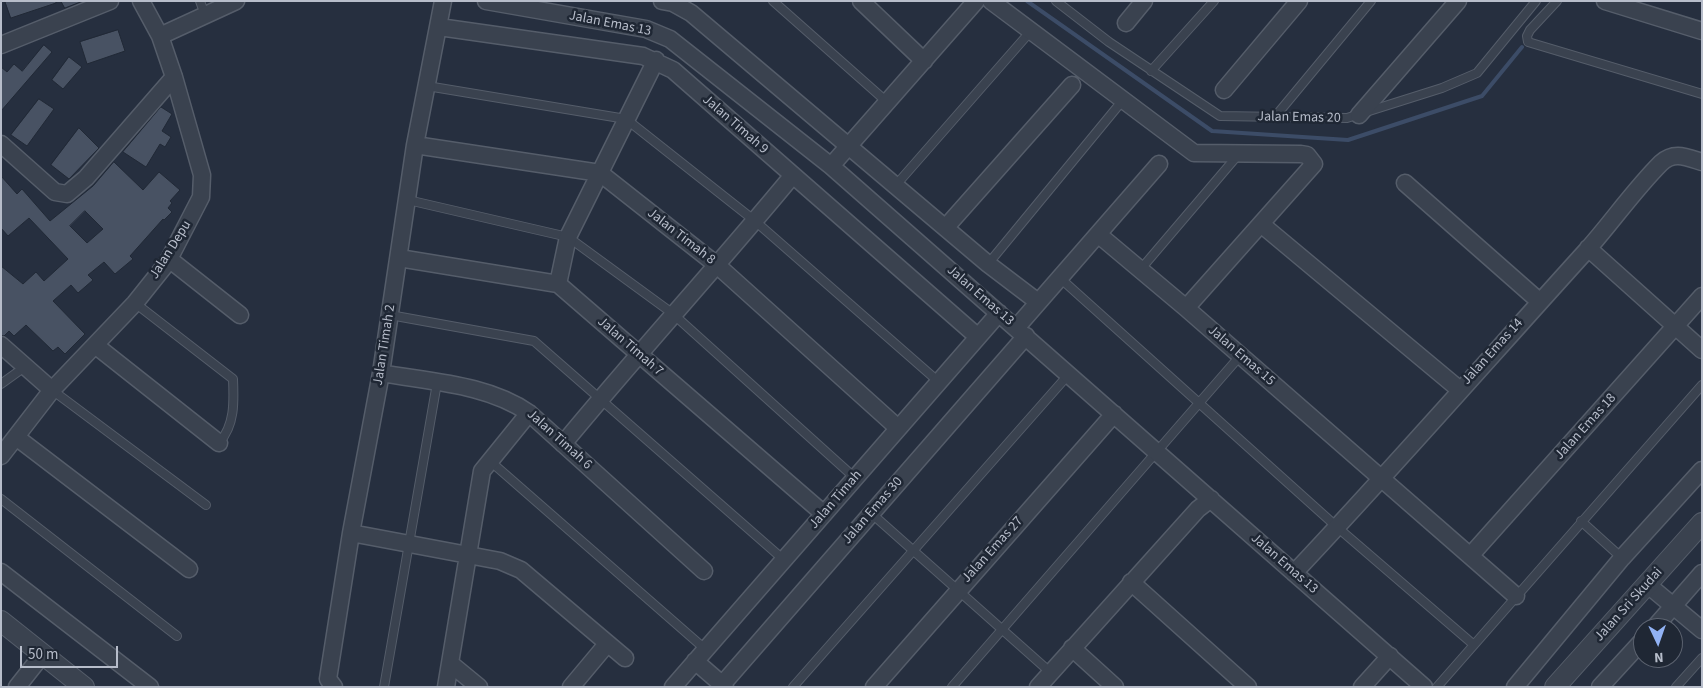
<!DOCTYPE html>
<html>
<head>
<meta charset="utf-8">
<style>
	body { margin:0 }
	#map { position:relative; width:1703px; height:688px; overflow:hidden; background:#262f3f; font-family:"Source Sans 3",sans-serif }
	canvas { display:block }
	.frame { position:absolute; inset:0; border:2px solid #b7bdca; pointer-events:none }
	.north { position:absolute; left:1633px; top:618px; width:50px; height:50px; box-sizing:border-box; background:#1f2734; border:1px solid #5c6370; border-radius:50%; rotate:177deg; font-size:14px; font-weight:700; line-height:20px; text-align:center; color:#b7bdca }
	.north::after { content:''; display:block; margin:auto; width:18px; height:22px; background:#91b2f4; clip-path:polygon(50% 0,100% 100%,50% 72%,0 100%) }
	.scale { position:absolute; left:20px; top:646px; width:98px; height:22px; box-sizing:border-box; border:2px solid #b7bdca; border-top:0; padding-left:6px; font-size:15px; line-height:18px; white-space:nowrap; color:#b7bdca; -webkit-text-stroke:4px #1f2734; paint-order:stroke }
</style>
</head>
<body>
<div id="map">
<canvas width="1703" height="688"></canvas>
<div class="frame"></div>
<div class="north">N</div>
<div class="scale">50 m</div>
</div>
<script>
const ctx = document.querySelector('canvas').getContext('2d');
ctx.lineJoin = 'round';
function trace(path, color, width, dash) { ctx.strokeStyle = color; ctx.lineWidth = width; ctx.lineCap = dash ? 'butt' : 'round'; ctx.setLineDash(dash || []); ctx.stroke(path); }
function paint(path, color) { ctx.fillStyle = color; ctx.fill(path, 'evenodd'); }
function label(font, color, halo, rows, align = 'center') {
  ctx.font = font + ' "Source Sans 3",sans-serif'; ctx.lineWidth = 5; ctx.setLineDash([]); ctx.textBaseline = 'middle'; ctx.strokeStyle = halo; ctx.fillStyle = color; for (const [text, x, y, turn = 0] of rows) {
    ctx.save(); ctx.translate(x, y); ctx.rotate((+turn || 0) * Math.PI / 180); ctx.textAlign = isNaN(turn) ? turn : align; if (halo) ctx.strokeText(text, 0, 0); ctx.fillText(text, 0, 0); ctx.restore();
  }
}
trace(new Path2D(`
	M 1027,1 L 1212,131 L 1348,140 L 1482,96 L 1522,47`), '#3c4c67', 4);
const building = new Path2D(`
	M 5,1 L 56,1 L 56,3 L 11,18 Z
	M 61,1 L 83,1 L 65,8 Z
	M 118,30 L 125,51 L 87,64 L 80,42 Z
	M 44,45 L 52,52 L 1,111 L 1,67 L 7,72 L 14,64 L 22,71 Z
	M 69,57 L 82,67 L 63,89 L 52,80 Z
	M 39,99 L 54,109 L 27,146 L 11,135 Z
	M 161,107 L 172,114 L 162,131 L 171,137 L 165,147 L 160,144 L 146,167 L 123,152 Z
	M 79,128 L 99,148 L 69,179 L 51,165 Z
	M 114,162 L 143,190 L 159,172 L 180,190 L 170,201 L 172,203 L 168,208 L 172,212 L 164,220 L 163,219 L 130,256 L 133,259 L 115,274 L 104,262 L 88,275 L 93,280 L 78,293 L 71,285 L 53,301 L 85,334 L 65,354 L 58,347 L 53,351 L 26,325 L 14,336 L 9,331 L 4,336 L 1,335 L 1,266 L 23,284 L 36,272 L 44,281 L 68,259 L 29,218 L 8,236 L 1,228 L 1,176 L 17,194 L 22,189 L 50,221 L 93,186 ZM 85,211 L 103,229 L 87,243 L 70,226 Z`);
paint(building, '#485263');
trace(building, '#212936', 1);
const service = new Path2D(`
	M 200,1 L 205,15
	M 773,1 L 887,102
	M 1056,1 L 1109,42 L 1220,116 L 1347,118 L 1442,88 L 1477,73 L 1536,1
	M 1557,1 L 1530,30 L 1527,36 L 1528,42 L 1702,94
	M 1151,71 L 1214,1
	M 427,86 L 626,119 L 755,221 L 940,383
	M 1274,118 L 1371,1
	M 896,185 L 1030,32
	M 408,200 L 568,237 L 672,313 L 855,478
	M 988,264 L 1123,100
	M 1140,270 L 1238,155
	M 1060,278 L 1337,527 L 1474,645
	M 135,303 L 233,379 C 234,402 235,425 219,443
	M 390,315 L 534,341 L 784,560
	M 1,384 L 26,366
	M 52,390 L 206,505
	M 490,461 L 705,649
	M 1,499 L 177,636
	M 871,513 L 1050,672
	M 1581,521 L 1622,558
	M 384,687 L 437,383
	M 793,687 L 1069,374
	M 952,687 L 1240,356
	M 1437,687 L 1702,385
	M 1676,687 L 1702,658`);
const minor = new Path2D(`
	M 486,1 L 646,29 L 670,39 L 831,166 L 1424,687
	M 662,1 L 673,3 L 691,13 L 988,264 L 1038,302
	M 861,1 L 924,61
	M 991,1 L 1194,153 L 1301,154 L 1307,155 L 1314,164 L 1186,308
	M 1605,1 L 1702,31
	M 1126,23 L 1144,1
	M 439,27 L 643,56 L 673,70 L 978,337
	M 160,36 L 236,1
	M 1,45 L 110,1
	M 1224,90 L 1299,1
	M 1359,115 L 1458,1
	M 1,144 L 55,192 L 67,194 L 86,178 L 174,77
	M 415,145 L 600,173 L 718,266 L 898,428
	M 831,166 L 976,1
	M 1405,183 L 1539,301
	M 1261,224 L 1460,390
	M 946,227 L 1072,85
	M 1099,235 L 1186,308 L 1516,596
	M 1588,248 L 1702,350
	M 399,258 L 558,284 L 824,514
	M 169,259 L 240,315
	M 558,284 L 568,237 L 656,60
	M 1016,328 L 1159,164
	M 1,345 L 52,390
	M 95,345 L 219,443
	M 381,373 C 431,382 487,384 529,413 L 704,571
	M 16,437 L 189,569
	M 563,444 C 638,353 718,266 793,175
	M 1,456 L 52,390 L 135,303 L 167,263 L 201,197 L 202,175 L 174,77 L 160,36 L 141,1
	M 351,533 L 500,561 L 521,570 L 625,658
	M 1470,556 L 1702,296
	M 1,572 L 150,687
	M 1294,573 C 1394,467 1490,357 1587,250 C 1612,222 1634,190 1661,163 C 1674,151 1686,157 1702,162
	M 1131,582 L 1248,687
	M 1648,585 L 1702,630
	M 1654,628 L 1702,573
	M 1072,648 L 1115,687
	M 695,661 L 725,687
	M 451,664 L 479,687
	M 17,687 L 43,654
	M 334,687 L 328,679 L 351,533 L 381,373 L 415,145 L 443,1
	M 446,687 L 482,471 L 529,413
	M 571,687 L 607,644
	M 673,687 L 999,313
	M 720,687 L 1026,336
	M 874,687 L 1114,414
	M 1038,687 L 1198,509 L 1211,499
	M 1362,687 L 1390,656
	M 1515,687 L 1622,558 L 1702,470
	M 1600,687 L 1643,640`);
const tertiary = new Path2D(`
	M 1,621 L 84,687
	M 1555,687 L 1702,523`);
trace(service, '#555d6a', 10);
trace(minor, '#555d6a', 19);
trace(tertiary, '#555d6a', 22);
trace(service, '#3a424f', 8);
trace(minor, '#3a424f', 16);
trace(tertiary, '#3a424f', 20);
label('14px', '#b7bdca', '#1f2734', [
	["Jalan Emas 13",610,24,11],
	["Jalan Emas 20",1299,118,1],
	["Jalan Timah 9",735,125,41],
	["Jalan Timah 8",681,237,38],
	["Jalan Depu",171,250,-58],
	["Jalan Emas 13",980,296,41],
	["Jalan Timah 2",385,345,-81],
	["Jalan Timah 7",630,347,41],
	["Jalan Emas 14",1493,352,-48],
	["Jalan Emas 15",1241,356,41],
	["Jalan Emas 18",1586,427,-48],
	["Jalan Timah 6",559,440,42],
	["Jalan Timah",836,500,-49],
	["Jalan Emas 30",873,511,-49],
	["Jalan Emas 27",993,550,-48],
	["Jalan Emas 13",1284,564,41],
	["Jalan Sri Skudai",1629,605,-48]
]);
</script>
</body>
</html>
